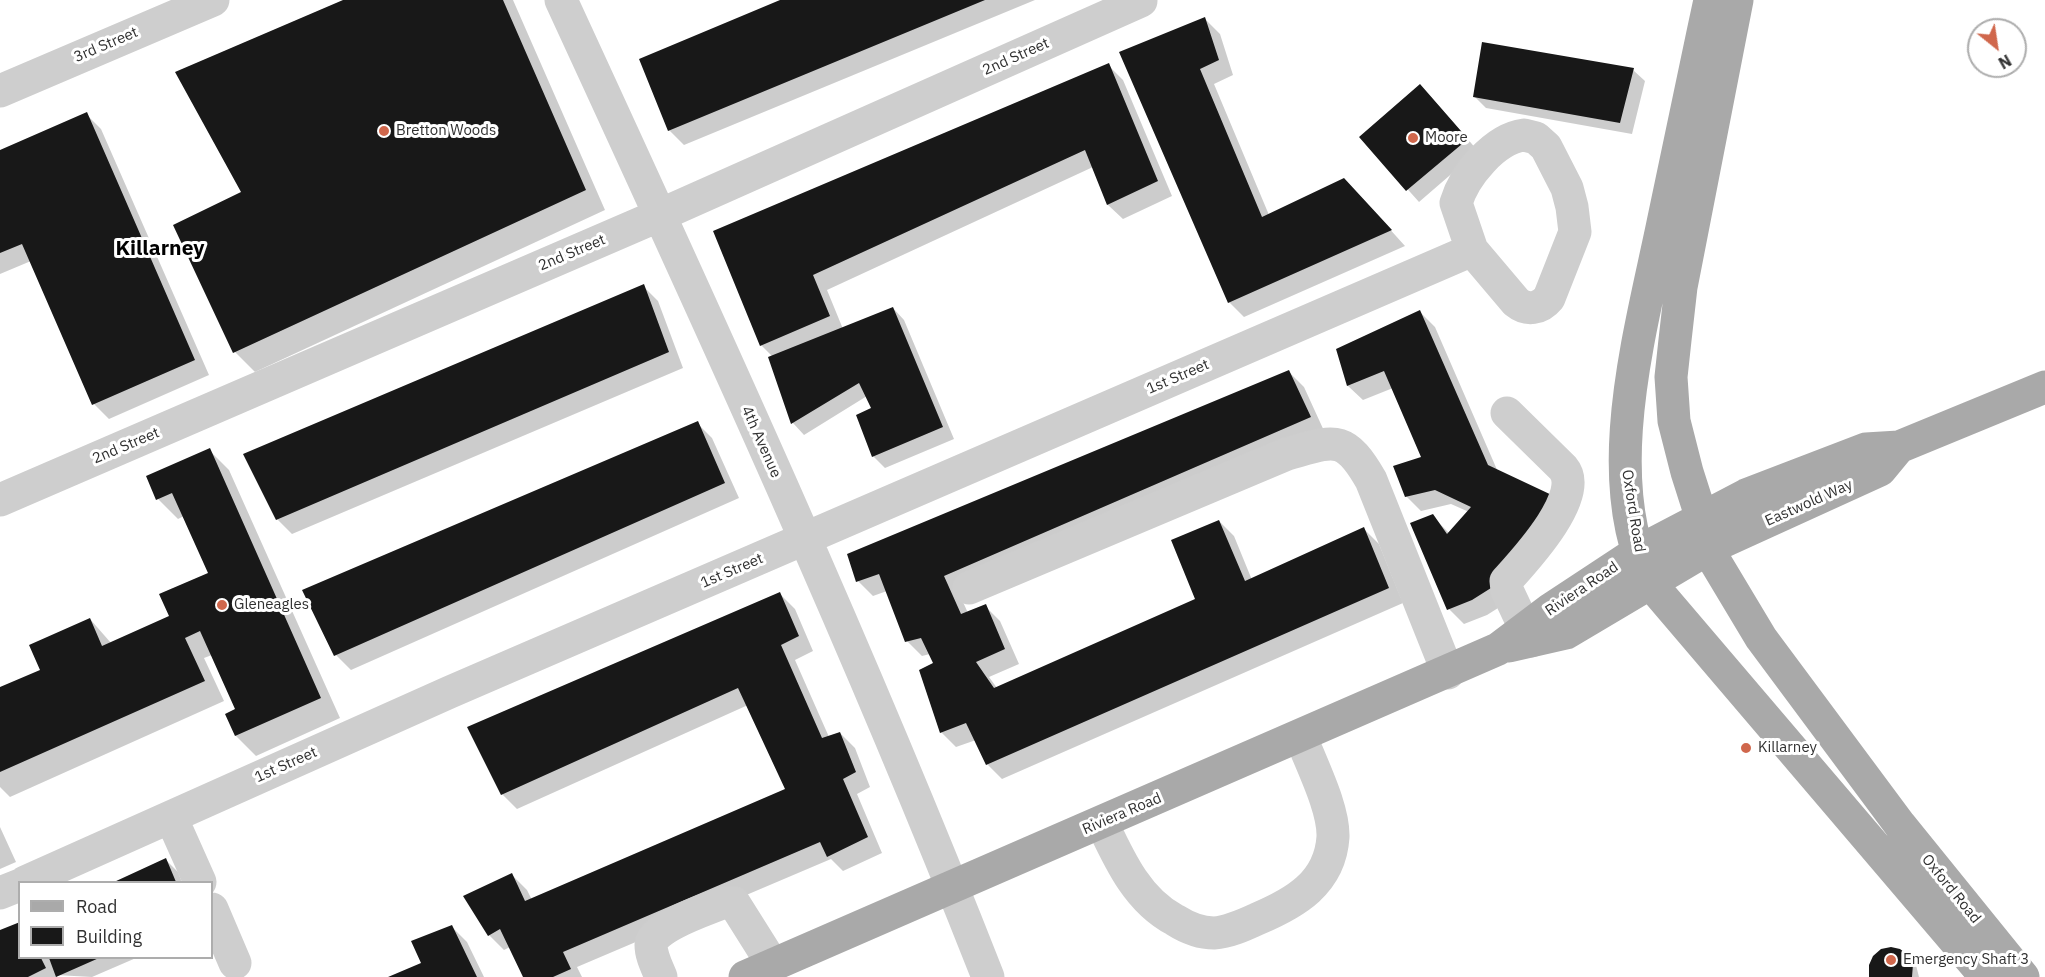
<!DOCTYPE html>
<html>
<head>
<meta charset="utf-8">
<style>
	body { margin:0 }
	#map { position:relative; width:2045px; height:977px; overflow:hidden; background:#fff; font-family:"IBM Plex Sans",sans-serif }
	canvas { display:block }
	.legend { position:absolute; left:18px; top:881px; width:195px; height:78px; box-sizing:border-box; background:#fff; border:2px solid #adadad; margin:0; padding:8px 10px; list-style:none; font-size:18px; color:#313131 }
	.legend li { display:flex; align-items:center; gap:12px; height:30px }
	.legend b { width:30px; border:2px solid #adadad }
	.north { position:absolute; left:1967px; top:18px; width:60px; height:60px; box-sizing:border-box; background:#fff; border:2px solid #adadad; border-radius:50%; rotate:150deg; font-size:16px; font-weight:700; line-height:24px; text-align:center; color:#313131 }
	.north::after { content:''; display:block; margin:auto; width:21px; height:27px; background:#d0674c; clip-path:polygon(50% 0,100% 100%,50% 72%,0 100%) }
</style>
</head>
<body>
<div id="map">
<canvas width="2045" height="977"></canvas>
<ul class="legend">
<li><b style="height:8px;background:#a9a9a9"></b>Road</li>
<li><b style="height:16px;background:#181818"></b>Building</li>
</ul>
<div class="north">N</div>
</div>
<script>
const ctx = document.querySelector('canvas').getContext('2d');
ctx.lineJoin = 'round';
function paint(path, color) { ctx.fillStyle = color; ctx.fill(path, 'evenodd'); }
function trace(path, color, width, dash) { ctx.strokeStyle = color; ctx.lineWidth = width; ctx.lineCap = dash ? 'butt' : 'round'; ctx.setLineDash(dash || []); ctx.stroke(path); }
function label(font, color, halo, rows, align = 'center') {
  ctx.font = font + ' "IBM Plex Sans",sans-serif'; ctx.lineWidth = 6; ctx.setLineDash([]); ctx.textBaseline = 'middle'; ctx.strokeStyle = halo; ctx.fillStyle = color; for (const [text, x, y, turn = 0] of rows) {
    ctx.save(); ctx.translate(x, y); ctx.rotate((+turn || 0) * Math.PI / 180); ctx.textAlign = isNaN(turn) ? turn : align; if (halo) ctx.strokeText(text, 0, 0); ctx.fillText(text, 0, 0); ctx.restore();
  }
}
paint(new Path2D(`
	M 347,0 L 513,0 L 605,210 L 255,372 L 235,352 L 175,226 L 243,193 Z
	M 784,0 L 1035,0 L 684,145 L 669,130 Z
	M 1205,19 L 1220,34 L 1233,75 L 1214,84 L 1269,215 L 1359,195 L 1405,246 L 1244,317 L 1229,302 L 1121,52 Z
	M 1108,65 L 1123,80 L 1172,196 L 1123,219 L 1108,205 L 1093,167 L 827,290 L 843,329 L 893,308 L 904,320 L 954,439 L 885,468 L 873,456 L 873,409 L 867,396 L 804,435 L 793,423 L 770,358 L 773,357 L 761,345 L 715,232 Z
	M 1633,70 L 1645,81 L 1632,134 L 1486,108 L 1474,96 Z
	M 1431,97 L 1478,151 L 1419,202 L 1361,137 Z
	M 86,114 L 101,129 L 209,375 L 109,419 L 94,404 L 31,261 L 0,274 L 0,152 Z
	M 643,286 L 658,301 L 683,368 L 292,534 L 277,519 Z
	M 1420,312 L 1435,327 L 1498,472 L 1506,603 L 1487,615 L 1464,624 L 1449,609 L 1432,516 L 1450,534 L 1469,512 L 1451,504 L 1421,511 L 1406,496 L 1423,458 L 1393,388 L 1363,400 L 1348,386 L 1338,350 Z
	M 1289,372 L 1304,387 L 1325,433 L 958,591 L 968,613 L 985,606 L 1000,621 L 1019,664 L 989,677 L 997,688 L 1197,600 L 1219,521 L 1234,536 L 1252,580 L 1364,529 L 1379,544 L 1403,603 L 1002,779 L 987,764 L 976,740 L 956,747 L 941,732 L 935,664 L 930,654 L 922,656 L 907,641 L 887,591 L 873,596 L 858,581 Z
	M 697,423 L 712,438 L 739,498 L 351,670 L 336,655 Z
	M 209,450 L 229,470 L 340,718 L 256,756 L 236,736 L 227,715 L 237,710 L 212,655 L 204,658 L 224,701 L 10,797 L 0,787 L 0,689 L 42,670 L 90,619 L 111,643 L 171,616 L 210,574 L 184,516 L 178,519 L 158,499 Z
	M 780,594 L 795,609 L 813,651 L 795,660 L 829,737 L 840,733 L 855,748 L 870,787 L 857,794 L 882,853 L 843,871 L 831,859 L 577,967 L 582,977 L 525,977 L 510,947 L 504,950 L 489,935 L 512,875 L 527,890 L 532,900 L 787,790 L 748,705 L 517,809 L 502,794 Z
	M 0,827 L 16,862 L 0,869 Z
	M 166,860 L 178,872 L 182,882 L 117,882 Z
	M 452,927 L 467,942 L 484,977 L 392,977 L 423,963 Z
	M 0,932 L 20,958 L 136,958 L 92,977 L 56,975 L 57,977 L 0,977 Z
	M 1907,956 L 1916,965 L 1919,977 L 1871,977 Z`), '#0003');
paint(new Path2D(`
	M 343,0 L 503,0 L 586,190 L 233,353 L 173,225 L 241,192 L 175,72 Z
	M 780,0 L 985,0 L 668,131 L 639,59 Z
	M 1205,17 L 1219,60 L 1200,69 L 1262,217 L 1344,178 L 1392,230 L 1228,303 L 1119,52 Z
	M 1482,42 L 1634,68 L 1620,123 L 1473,97 Z
	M 1109,63 L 1158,181 L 1107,205 L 1085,150 L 813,275 L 830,316 L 760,346 L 713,231 Z
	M 1420,84 L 1468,139 L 1406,191 L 1359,137 Z
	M 87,112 L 195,360 L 92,405 L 22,244 L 0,253 L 0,150 Z
	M 644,284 L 669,352 L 276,520 L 243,454 Z
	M 893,307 L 943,427 L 872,457 L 856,415 L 871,408 L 859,383 L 791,424 L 768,357 Z
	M 1420,310 L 1488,465 L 1556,497 L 1491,588 L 1472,600 L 1447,610 L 1410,523 L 1433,514 L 1447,534 L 1471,507 L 1435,490 L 1405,497 L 1393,466 L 1421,457 L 1384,371 L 1347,386 L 1336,349 Z
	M 1289,370 L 1311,417 L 944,576 L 961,614 L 986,604 L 1005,649 L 976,662 L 994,688 L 1195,599 L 1171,540 L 1219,520 L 1245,581 L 1364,527 L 1389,588 L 986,765 L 966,723 L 940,733 L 919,670 L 933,663 L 921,638 L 905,642 L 879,574 L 856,582 L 847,554 Z
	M 698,421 L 725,483 L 334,656 L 302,590 Z
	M 210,448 L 321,698 L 235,736 L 225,714 L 235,709 L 200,631 L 185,638 L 205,681 L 0,772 L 0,687 L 40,670 L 29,645 L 90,618 L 102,646 L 169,616 L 159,594 L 208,573 L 172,493 L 156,500 L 146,476 Z
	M 780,592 L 799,636 L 781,645 L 822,738 L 840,732 L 856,772 L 843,779 L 868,837 L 827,857 L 820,842 L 563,952 L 571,969 L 553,977 L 523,977 L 500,929 L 488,936 L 463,896 L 512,873 L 525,901 L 785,789 L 738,688 L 501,795 L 467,727 Z
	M 166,858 L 176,882 L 114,882 Z
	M 20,922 L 20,958 L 41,958 L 46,968 L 28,977 L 0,977 L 0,930 Z
	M 452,925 L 477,977 L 388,977 L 421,963 L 411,941 Z
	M 1891,947 L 1900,949 L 1908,955 L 1913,964 L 1912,977 L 1869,977 L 1869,965 L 1873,956 L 1881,949 Z
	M 49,958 L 99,958 L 56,977 Z`), '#181818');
trace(new Path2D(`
	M 561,0 C 710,323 858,646 988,977
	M 0,91 L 213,0
	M 1524,135 L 1536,138 L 1546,147 L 1567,188 L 1572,207 L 1575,232 L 1549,298 C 1540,309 1527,311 1516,302 L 1472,250 L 1456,203 C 1464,176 1494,139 1524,135 Z
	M 1507,413 L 1563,468 C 1586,495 1524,561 1506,581 L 1507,590 L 1531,641
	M 0,500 L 660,215 L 1141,1
	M 969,588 L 1287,454 C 1334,441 1344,433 1371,480 L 1448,673
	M 171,817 L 200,882
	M 1102,823 C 1119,859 1137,900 1175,920 C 1186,927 1200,933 1214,933 C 1229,932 1244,925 1257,919 C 1295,903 1330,883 1333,837 C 1334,808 1311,764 1301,737
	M 25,882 L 450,692 L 1472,250
	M 0,893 L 20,885
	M 212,909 L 235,963
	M 661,977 C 657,967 651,956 651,945 C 653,927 705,910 722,903 L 734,903 L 773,965`), '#cecece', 33);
trace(new Path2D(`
	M 1710,0 C 1694,74 1679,148 1663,223 C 1641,330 1597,481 1651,584 L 1986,977
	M 1737,0 L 1681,287 L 1675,340 L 1671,377 L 1674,421 L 1687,472 L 1716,563 L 1761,638 L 1900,825 L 2023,977
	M 1509,646 L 1566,633 L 1711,547 L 1880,470 L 1899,447
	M 745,977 L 1498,649 L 1551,609 L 1639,551 L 1746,495 L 1866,449 L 1899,447 L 2045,387`), '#a9a9a9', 33);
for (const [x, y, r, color] of [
	[384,131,6,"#d0674c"],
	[1413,138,6,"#d0674c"],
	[222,605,6,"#d0674c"],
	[1746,748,6,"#d0674c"],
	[1891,960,6,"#d0674c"]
]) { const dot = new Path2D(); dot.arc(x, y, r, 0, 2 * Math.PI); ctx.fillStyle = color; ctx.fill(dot); trace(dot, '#fff', 2); }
label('15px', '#313131', '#fff', [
	["3rd Street",106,45,-23],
	["2nd Street",1016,57,-24],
	["2nd Street",572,253,-23],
	["1st Street",1178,377,-23],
	["4th Avenue",761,442,66],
	["2nd Street",126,446,-23],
	["Eastwold Way",1809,503,-24],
	["Oxford Road",1633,511,81],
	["1st Street",732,571,-23],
	["Riviera Road",1582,589,-34],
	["1st Street",286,765,-24],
	["Riviera Road",1122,814,-23],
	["Oxford Road",1951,889,51]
]);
label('15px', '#313131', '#fff', [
	["Bretton Woods",396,131],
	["Moore",1425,138],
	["Gleneagles",234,605],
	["Killarney",1758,748],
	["Emergency Shaft 3",1903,960]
], 'left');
label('bold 21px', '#000', '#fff', [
	["Killarney",160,249]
]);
</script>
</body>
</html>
